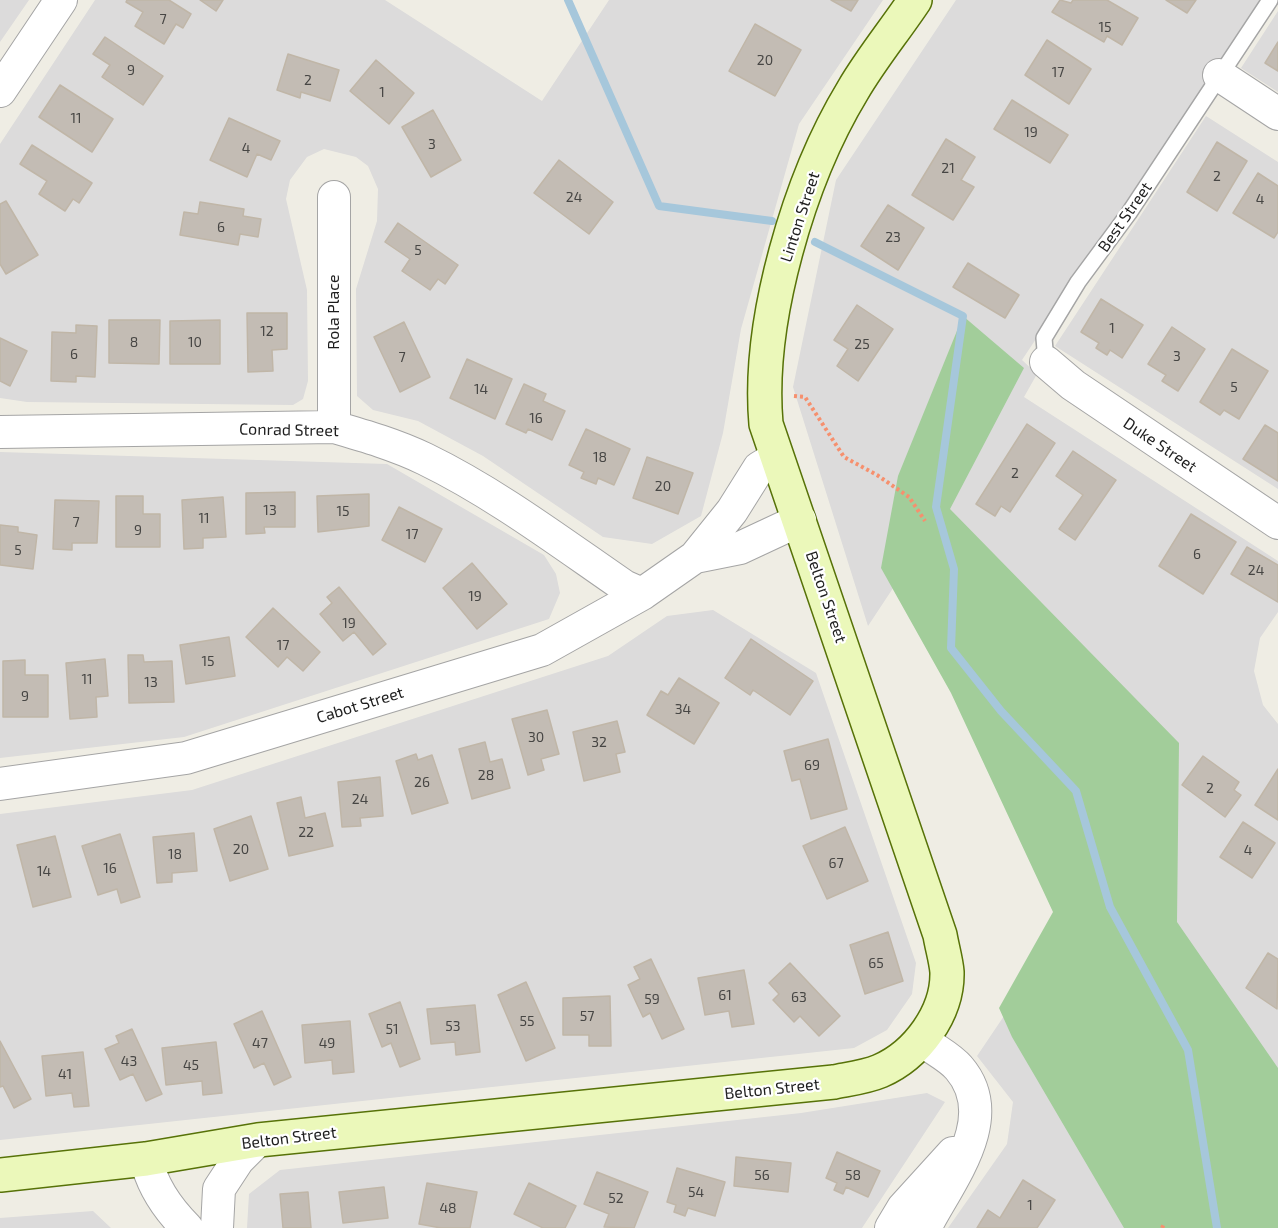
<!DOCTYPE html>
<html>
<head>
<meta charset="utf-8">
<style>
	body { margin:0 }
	canvas { display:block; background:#efede4 }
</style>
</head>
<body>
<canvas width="1278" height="1228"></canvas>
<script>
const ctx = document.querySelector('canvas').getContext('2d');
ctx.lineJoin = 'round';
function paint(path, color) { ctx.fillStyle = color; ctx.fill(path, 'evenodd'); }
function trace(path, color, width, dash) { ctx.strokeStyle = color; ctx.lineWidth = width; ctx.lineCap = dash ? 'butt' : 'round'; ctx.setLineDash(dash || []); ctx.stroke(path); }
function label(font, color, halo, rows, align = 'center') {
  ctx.font = font + ' "Exo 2",sans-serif'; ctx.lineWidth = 4.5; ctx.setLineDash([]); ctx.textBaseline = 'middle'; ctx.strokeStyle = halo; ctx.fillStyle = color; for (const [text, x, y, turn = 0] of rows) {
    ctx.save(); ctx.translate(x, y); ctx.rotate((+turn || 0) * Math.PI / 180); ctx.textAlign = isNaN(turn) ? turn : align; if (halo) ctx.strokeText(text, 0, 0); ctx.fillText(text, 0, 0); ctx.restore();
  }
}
paint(new Path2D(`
	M 0,0 L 29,0 L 0,42 Z
	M 95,0 L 385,0 L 542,101 L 609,0 L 883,0 L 799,124 L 741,329 L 723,433 L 701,516 L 652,544 L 603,537 L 483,456 L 418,421 L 373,410 L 357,396 L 356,289 L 377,221 L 378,189 L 368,166 L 356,157 L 324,149 L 307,157 L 290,180 L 286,199 L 307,290 L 308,381 L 303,399 L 293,405 L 27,402 L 0,398 L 0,144 Z
	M 956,0 L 1261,0 L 1022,360 L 1037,374 L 1024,397 L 1278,561 L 1278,612 L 1260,638 L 1254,671 L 1263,705 L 1278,724 L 1278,1228 L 948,1228 L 1007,1144 L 1013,1102 L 977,1056 L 1149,801 L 940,517 L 868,626 L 793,387 L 836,180 Z
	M 1278,11 L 1278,92 L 1241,68 Z
	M 1206,116 L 1278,162 L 1278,489 L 1055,346 Z
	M 0,452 L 387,464 L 544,555 L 556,574 L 560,593 L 549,619 L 184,737 L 0,758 Z
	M 713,610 L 816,673 L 916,963 L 912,994 L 887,1030 L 854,1048 L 0,1140 L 0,814 L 192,790 L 608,656 L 667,616 Z
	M 927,1093 L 945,1102 L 862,1228 L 247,1228 L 249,1194 L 280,1170 L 801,1113 Z
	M 93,1211 L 111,1228 L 0,1228 L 0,1218 Z`), '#dcdbdb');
paint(new Path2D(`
	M 963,316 L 1024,368 L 950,509 L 1179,743 L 1177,922 L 1278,1068 L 1278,1228 L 1124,1228 L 1012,1037 L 999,1008 L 1053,912 L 951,693 L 881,568 L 898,476 Z`), '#a2cd9a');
trace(new Path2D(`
	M 568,0 L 659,206 L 772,221
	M 815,242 L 963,316 L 936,507 L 954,569 L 951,648 L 1001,711 L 1076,791 L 1110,907 L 1188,1050 L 1217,1228`), '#a6c7db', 8);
const building = new Path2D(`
	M 127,0 L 169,0 L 191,14 L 183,28 L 176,24 L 164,44 L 135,26 L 143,12 L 126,2 Z
	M 200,0 L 223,0 L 216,11 Z
	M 831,0 L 858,0 L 851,11 Z
	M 1060,0 L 1071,3 L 1073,0 L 1107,0 L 1138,18 L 1122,45 L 1107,36 L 1104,42 L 1052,12 Z
	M 1166,0 L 1196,0 L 1187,13 Z
	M 755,24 L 801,50 L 775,96 L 729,71 Z
	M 105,37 L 163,76 L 143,105 L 102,77 L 110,65 L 93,54 Z
	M 1047,40 L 1091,69 L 1069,104 L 1025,75 Z
	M 1278,42 L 1278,71 L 1265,63 Z
	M 288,54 L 339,70 L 330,101 L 301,92 L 300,98 L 277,90 Z
	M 376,60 L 414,93 L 389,124 L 350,91 Z
	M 60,85 L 113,119 L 92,152 L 39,117 Z
	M 1012,100 L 1068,135 L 1050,163 L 994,129 Z
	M 433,110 L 461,160 L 431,177 L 402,127 Z
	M 229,118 L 280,141 L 271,160 L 257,154 L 247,177 L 210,160 Z
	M 946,139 L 975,157 L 961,180 L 974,187 L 953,220 L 912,195 Z
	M 1217,142 L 1247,161 L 1217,211 L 1187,192 Z
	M 32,145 L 92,183 L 79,203 L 73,199 L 65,211 L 39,194 L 47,181 L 20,164 Z
	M 559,160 L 613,202 L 589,234 L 534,193 Z
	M 1258,173 L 1278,186 L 1278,232 L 1274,238 L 1233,213 Z
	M 6,201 L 38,255 L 6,274 L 0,264 L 0,204 Z
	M 200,202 L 244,209 L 243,216 L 261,219 L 258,237 L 240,234 L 238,245 L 180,235 L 184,212 L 198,214 Z
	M 888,205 L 924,228 L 898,270 L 861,246 Z
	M 398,223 L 458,265 L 445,284 L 438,279 L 430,290 L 402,271 L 410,259 L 385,242 Z
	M 968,263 L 1019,295 L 1005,318 L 953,287 Z
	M 1101,299 L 1143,325 L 1122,358 L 1110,350 L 1107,355 L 1096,348 L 1099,343 L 1081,332 Z
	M 857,305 L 893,329 L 858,381 L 837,366 L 848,349 L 834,340 Z
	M 247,313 L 287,313 L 287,349 L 272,350 L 273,371 L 248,372 Z
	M 109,320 L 160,320 L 159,364 L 109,363 Z
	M 220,320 L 220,364 L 170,364 L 170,321 Z
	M 404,322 L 430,377 L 400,392 L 374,337 Z
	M 76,325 L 97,326 L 95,377 L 76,376 L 76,382 L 51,381 L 52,332 L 76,333 Z
	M 1172,327 L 1205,349 L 1178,391 L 1162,381 L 1166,375 L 1148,364 Z
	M 0,338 L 27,351 L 10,386 L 0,381 Z
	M 1232,349 L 1268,371 L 1239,419 L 1224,410 L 1220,415 L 1200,402 Z
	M 467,359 L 512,379 L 495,419 L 450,398 Z
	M 524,384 L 546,394 L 543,401 L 565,411 L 552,440 L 528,429 L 526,433 L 506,424 Z
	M 1027,424 L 1055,443 L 1010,512 L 1001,506 L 995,516 L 976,504 Z
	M 1265,425 L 1278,433 L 1278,481 L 1243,459 Z
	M 586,429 L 630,449 L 614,485 L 598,478 L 596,484 L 581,478 L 584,472 L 569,465 Z
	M 1073,451 L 1116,480 L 1075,540 L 1059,529 L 1083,495 L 1056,476 Z
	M 647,457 L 693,473 L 678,514 L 633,498 Z
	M 295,492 L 295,527 L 264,527 L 265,533 L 246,534 L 246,493 Z
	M 369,494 L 369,526 L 318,532 L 317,496 Z
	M 116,496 L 143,496 L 143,514 L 160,514 L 160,547 L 116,547 Z
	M 223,497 L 226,537 L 203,538 L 203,548 L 184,549 L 182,500 Z
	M 55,500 L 99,501 L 97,543 L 72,543 L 72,550 L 53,549 Z
	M 399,507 L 442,529 L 425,562 L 382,540 Z
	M 1191,514 L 1236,542 L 1203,594 L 1159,566 Z
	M 0,525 L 18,527 L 18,532 L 37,535 L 33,569 L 0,565 Z
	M 1247,547 L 1278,565 L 1278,602 L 1231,574 Z
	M 472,563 L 507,604 L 477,629 L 443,588 Z
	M 339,587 L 386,644 L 373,655 L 354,632 L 343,641 L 320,614 L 332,603 L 327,597 Z
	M 273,608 L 320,652 L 303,671 L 287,657 L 278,667 L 246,637 Z
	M 229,637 L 235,676 L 186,684 L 180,645 Z
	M 751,639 L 813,681 L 790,715 L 753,690 L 750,695 L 725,678 Z
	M 128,655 L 143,655 L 144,662 L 172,661 L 174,702 L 129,703 Z
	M 105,659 L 108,696 L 96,697 L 97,717 L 70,719 L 66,663 Z
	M 25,660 L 25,675 L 48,675 L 48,717 L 3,717 L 3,661 Z
	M 679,678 L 719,703 L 694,744 L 647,715 L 661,691 L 668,695 Z
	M 547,710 L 559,754 L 541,759 L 544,770 L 528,775 L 512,719 Z
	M 617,721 L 625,752 L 616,754 L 620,772 L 584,781 L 573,732 Z
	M 828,739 L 847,809 L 811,819 L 800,779 L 792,781 L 784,751 Z
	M 485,742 L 490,762 L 502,759 L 510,788 L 472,799 L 459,749 Z
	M 416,754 L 418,760 L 432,755 L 448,803 L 412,814 L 396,761 Z
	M 1203,756 L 1239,782 L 1234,790 L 1241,795 L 1225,817 L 1182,785 Z
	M 1278,769 L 1278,820 L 1255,805 Z
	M 380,777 L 383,816 L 360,818 L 361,826 L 342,827 L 338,782 Z
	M 301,797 L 305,818 L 325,813 L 333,846 L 289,856 L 277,803 Z
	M 251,816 L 268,869 L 230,881 L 214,829 Z
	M 1243,822 L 1275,843 L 1252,878 L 1220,857 Z
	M 845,827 L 868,881 L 827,899 L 803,846 Z
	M 194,833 L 197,871 L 172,873 L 172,882 L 157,883 L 153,837 Z
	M 120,834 L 140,897 L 121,903 L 117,889 L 98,895 L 82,846 Z
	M 55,836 L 71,897 L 33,907 L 17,845 Z
	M 888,932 L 903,981 L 865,994 L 850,945 Z
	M 1268,953 L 1278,959 L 1277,1009 L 1246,988 Z
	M 651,959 L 684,1029 L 662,1039 L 650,1013 L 643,1017 L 628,985 L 640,979 L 634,967 Z
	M 790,963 L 840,1016 L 819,1036 L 800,1016 L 794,1022 L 773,1000 L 779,994 L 769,983 Z
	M 744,970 L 754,1024 L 732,1027 L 729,1011 L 705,1015 L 698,978 Z
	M 526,982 L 555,1048 L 526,1061 L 498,995 Z
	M 610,996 L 611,1046 L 589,1046 L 589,1035 L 563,1035 L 563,998 Z
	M 400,1002 L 420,1059 L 400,1067 L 391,1043 L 382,1047 L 369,1014 Z
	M 475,1005 L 480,1052 L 456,1055 L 455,1042 L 431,1044 L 427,1009 Z
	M 262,1011 L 291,1077 L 274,1085 L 264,1063 L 254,1068 L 234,1024 Z
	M 350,1021 L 354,1072 L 333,1074 L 332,1060 L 305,1063 L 302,1025 Z
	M 132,1029 L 162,1094 L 146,1101 L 133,1074 L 120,1080 L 105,1049 L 119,1043 L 116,1036 Z
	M 0,1041 L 31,1099 L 14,1108 L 3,1086 L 0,1087 Z
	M 216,1042 L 222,1093 L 203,1095 L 202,1081 L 166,1085 L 162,1048 Z
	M 83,1052 L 89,1106 L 74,1107 L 72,1093 L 46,1096 L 42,1056 Z
	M 837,1152 L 880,1171 L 868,1197 L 846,1187 L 843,1194 L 834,1190 L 837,1183 L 826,1178 Z
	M 736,1157 L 791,1163 L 788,1192 L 734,1186 Z
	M 677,1168 L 725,1182 L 715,1216 L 688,1208 L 685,1216 L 674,1212 L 676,1205 L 667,1202 Z
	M 597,1172 L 648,1192 L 634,1228 L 604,1227 L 609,1214 L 584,1204 Z
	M 1023,1180 L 1055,1200 L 1037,1228 L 977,1228 L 988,1210 L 1000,1218 Z
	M 427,1183 L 477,1192 L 470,1228 L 441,1228 L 419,1224 Z
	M 529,1183 L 576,1206 L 565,1228 L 543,1228 L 514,1214 Z
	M 384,1187 L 388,1218 L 343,1223 L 339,1192 Z
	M 308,1192 L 311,1228 L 283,1228 L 280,1194 Z`);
paint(building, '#c3bcb4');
trace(building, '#c0b6a7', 1.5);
const lane = new Path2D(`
	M 1046,362 L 1044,338 L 1078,282 L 1129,213 L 1270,0`);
const street = new Path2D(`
	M 1219,75 L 1278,114
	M 0,91 L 61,0
	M 334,197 L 334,427
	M 1046,362 L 1073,385 L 1278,523
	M 0,432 L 334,427 C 365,436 396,445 425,459 C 495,493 560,542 624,586 L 642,594
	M 695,557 L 740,548 L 800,520
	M 0,784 L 186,758 L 542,650 L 642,594 L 695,557 L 732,511 L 759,468 L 777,457
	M 922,1040 C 933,1049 950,1057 959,1068 C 1002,1118 949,1181 925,1228
	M 146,1159 C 152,1186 168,1209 187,1228
	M 217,1228 L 219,1189 L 238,1160 L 258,1140
	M 891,1228 L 903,1208 L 953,1153`);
const secondary = new Path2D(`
	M 0,1175 L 146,1159 L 258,1140 L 834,1082 C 849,1079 866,1077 880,1071 C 917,1055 948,1013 947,972 C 946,960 942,947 940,935 L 766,424 C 757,321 799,179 853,90 C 871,59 895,30 915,0`);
trace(lane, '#a5a5a5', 18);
trace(street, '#a5a5a5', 34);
trace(secondary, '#577208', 36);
trace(new Path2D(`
	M 794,396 L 805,397 L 844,457 L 877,475 L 909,497 L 925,521
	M 1162,1228 L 1164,1224`), '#f6906e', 4, [3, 3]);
trace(lane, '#fff', 15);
trace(street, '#fff', 32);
trace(secondary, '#ebf8ba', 33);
label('14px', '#474644', null, [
	["7",163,19],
	["15",1105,27],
	["20",765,60],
	["9",131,70],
	["17",1058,72],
	["2",308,80],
	["1",382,92],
	["11",76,118],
	["19",1031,132],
	["3",432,144],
	["4",246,148],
	["21",948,168],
	["2",1217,176],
	["24",574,197],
	["4",1260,199],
	["6",221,227],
	["23",893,237],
	["5",418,250],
	["1",1112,328],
	["12",267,331],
	["8",134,342],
	["10",195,342],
	["25",862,344],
	["6",74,354],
	["3",1177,356],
	["7",402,357],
	["5",1234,387],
	["14",481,389],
	["16",536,418],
	["18",600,457],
	["2",1015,473],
	["20",663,486],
	["13",270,510],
	["15",343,511],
	["11",204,518],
	["7",76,522],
	["9",138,530],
	["17",412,534],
	["5",18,550],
	["6",1197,554],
	["24",1256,570],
	["19",475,596],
	["19",349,623],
	["17",283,645],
	["15",208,661],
	["11",87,679],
	["13",151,682],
	["9",25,696],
	["34",683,709],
	["30",536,737],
	["32",599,742],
	["69",812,765],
	["28",486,775],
	["26",422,782],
	["2",1210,788],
	["24",360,799],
	["22",306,832],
	["20",241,849],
	["4",1248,850],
	["18",175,854],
	["67",836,863],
	["16",110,868],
	["14",44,871],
	["65",876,963],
	["61",725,995],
	["63",799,997],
	["59",652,999],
	["57",587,1016],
	["55",527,1021],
	["53",453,1026],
	["51",392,1029],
	["47",260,1043],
	["49",327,1043],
	["43",129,1061],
	["45",191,1065],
	["41",65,1074],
	["56",762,1175],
	["58",853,1175],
	["54",696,1192],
	["52",616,1198],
	["1",1030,1205],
	["48",448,1208]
]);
label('16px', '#1e1e1e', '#fff', [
	["Linton Street",800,217,-72],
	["Best Street",1125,217,-55],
	["Rola Place",334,312,-90],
	["Conrad Street",289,430,1],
	["Duke Street",1160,445,34],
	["Belton Street",826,597,71],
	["Cabot Street",360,705,-17],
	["Belton Street",772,1089,-6],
	["Belton Street",289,1138,-7]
]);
</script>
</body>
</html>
